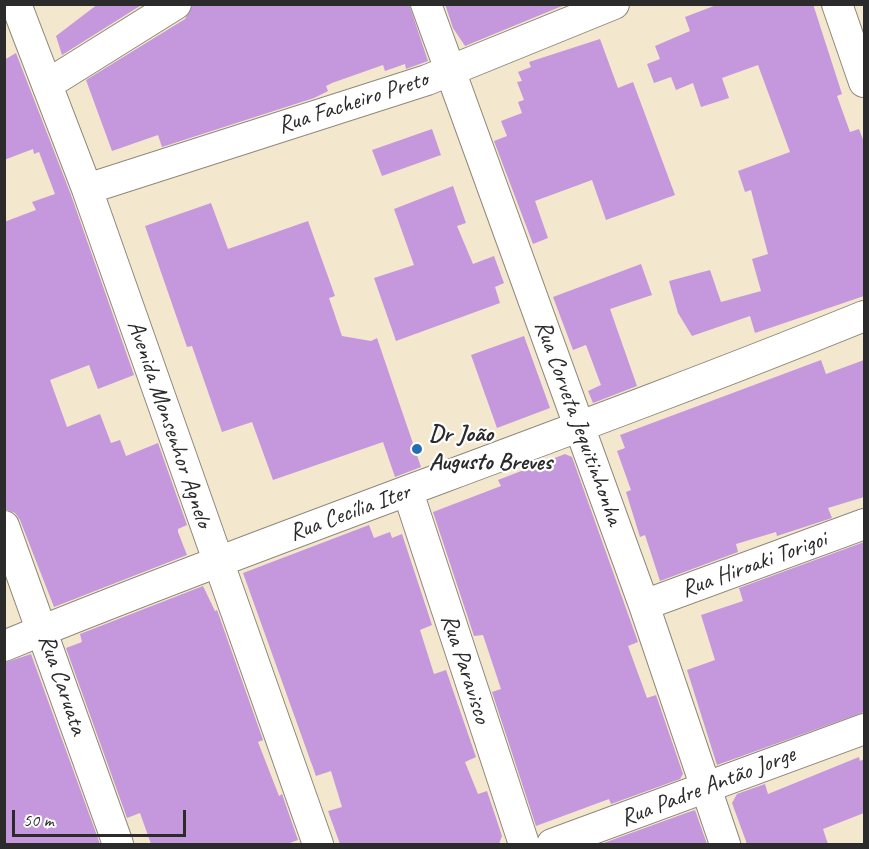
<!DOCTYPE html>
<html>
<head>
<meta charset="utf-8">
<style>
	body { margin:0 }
	#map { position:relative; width:869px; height:849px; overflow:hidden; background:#f3e7ce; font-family:Caveat,sans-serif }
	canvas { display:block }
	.frame { position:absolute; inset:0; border:6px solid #2b2b2b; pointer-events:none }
	.scale { position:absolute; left:12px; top:810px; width:174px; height:27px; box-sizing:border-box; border:3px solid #2b2b2b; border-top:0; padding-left:8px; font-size:18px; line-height:21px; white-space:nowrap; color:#2b2b2b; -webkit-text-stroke:4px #fff; paint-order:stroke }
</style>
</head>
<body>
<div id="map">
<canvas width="869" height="849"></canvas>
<div class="frame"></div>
<div class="scale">50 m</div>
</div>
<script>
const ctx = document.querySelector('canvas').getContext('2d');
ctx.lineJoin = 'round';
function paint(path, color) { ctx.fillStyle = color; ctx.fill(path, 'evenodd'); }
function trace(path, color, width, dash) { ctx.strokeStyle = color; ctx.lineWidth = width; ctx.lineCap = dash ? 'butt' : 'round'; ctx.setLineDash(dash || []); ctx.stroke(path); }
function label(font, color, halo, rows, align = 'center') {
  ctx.font = font + ' Caveat,sans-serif'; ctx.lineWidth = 4.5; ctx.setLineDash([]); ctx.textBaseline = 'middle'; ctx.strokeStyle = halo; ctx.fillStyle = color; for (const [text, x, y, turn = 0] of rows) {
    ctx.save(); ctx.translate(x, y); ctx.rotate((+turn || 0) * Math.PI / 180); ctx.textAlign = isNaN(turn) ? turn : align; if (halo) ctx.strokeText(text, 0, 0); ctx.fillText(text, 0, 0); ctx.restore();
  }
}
paint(new Path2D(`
	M 98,4 L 143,4 L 62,55 L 56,36 Z
	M 193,4 L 409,4 L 428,61 L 406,69 L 405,64 L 385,71 L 383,65 L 332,83 L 326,86 L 328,91 L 314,98 L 162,147 L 158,135 L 112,151 L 86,80 L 185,19 Z
	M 445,4 L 567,4 L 465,46 L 453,28 Z
	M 719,4 L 813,4 L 842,94 L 837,96 L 850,132 L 859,129 L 864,142 L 864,296 L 755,333 L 750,316 L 692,336 L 678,313 L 669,281 L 710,270 L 721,302 L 761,291 L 752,259 L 768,254 L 751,190 L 745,192 L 738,171 L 790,152 L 758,65 L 722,78 L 729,98 L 701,107 L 693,83 L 676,90 L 671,77 L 654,83 L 647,64 L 660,59 L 655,46 L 690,31 L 685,17 Z
	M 600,39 L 618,88 L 633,82 L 675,195 L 606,220 L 592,180 L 535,201 L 548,238 L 533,244 L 494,141 L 507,136 L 501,121 L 522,113 L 518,102 L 524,100 L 517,82 L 522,81 L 518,72 L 531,67 L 529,62 Z
	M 16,53 L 71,195 L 134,375 L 98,389 L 89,365 L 50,380 L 67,427 L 100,414 L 111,443 L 120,440 L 126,456 L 158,443 L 187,525 L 178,529 L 178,532 L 187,555 L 54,607 L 20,520 L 15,513 L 4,509 L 4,222 L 36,210 L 32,202 L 55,194 L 39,152 L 34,154 L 33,149 L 4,160 L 4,60 Z
	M 432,129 L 441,155 L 382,176 L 372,150 Z
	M 453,186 L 466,223 L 457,226 L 473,264 L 494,256 L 504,283 L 495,287 L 500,303 L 396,341 L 374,278 L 414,265 L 394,209 Z
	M 211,203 L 228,249 L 308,221 L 335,296 L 329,298 L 342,336 L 371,341 L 377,338 L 421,467 L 395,477 L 383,442 L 273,480 L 252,422 L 222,432 L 192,346 L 187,347 L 145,226 Z
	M 641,264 L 652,295 L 610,309 L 637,386 L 593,403 L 588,391 L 601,385 L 586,345 L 573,350 L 553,297 Z
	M 524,336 L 550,408 L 497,428 L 471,355 Z
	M 821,360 L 826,374 L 864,360 L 864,497 L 828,508 L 832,518 L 777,536 L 776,532 L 736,544 L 738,552 L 660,581 L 645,535 L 640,537 L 626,492 L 631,490 L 617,451 L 625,448 L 620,435 Z
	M 565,454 L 572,457 L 638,642 L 628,646 L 647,698 L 656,695 L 683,774 L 680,779 L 611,804 L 609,799 L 536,826 L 492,692 L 501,689 L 483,635 L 474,636 L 433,512 L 501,486 L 498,480 Z
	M 369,525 L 374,538 L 390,532 L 392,538 L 402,534 L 432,625 L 420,630 L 434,674 L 446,670 L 476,757 L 465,762 L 478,794 L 487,791 L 502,836 L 499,844 L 340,844 L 328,811 L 342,807 L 331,771 L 316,776 L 243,573 Z
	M 864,542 L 864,712 L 717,765 L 687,670 L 715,660 L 701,615 L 743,601 L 739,588 Z
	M 203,586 L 215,611 L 217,610 L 263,740 L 258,742 L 279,796 L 282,794 L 298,840 L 287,844 L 151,844 L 140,813 L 127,818 L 66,648 L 82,642 L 80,634 Z
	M 31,654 L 100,844 L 4,844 L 4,663 Z
	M 859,757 L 860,761 L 864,759 L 864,813 L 823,829 L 828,844 L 747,844 L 732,803 L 737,794 L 765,784 L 768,794 Z
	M 695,810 L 707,844 L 601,844 L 686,813 Z`), '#c598dd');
const minor = new Path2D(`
	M 16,4 L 87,189 L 318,844
	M 426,4 L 644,605 L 725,844
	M 837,4 L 864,82
	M 48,84 L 176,4
	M 87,189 L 427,80 L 614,4
	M 408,492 L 524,844
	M 4,526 L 118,844
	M 644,605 L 864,524
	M 4,646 C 289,530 580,431 864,316
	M 552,844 L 864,729`);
trace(minor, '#8f897c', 32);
trace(minor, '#fff', 30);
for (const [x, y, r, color] of [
	[417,449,6,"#1f6fb2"]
]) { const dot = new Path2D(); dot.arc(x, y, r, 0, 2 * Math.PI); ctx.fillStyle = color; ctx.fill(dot); trace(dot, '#fff', 2); }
label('24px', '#2b2b2b', '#fff', [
	["Rua Facheiro Preto",353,103,-18],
	["Rua Corveta Jequitinhonha",578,423,70],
	["Avenida Monsenhor Agnelo",169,424,71],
	["Rua Cecília Iter",350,513,-20],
	["Rua Hiroaki Torigoi",754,565,-20],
	["Rua Paravisco",465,669,72],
	["Rua Caruata",62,685,71],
	["Rua Padre Antão Jorge",708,787,-21]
]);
label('bold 24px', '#2b2b2b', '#fff', [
	["Dr João",429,435],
	["Augusto Breves",429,463]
], 'left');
</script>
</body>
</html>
